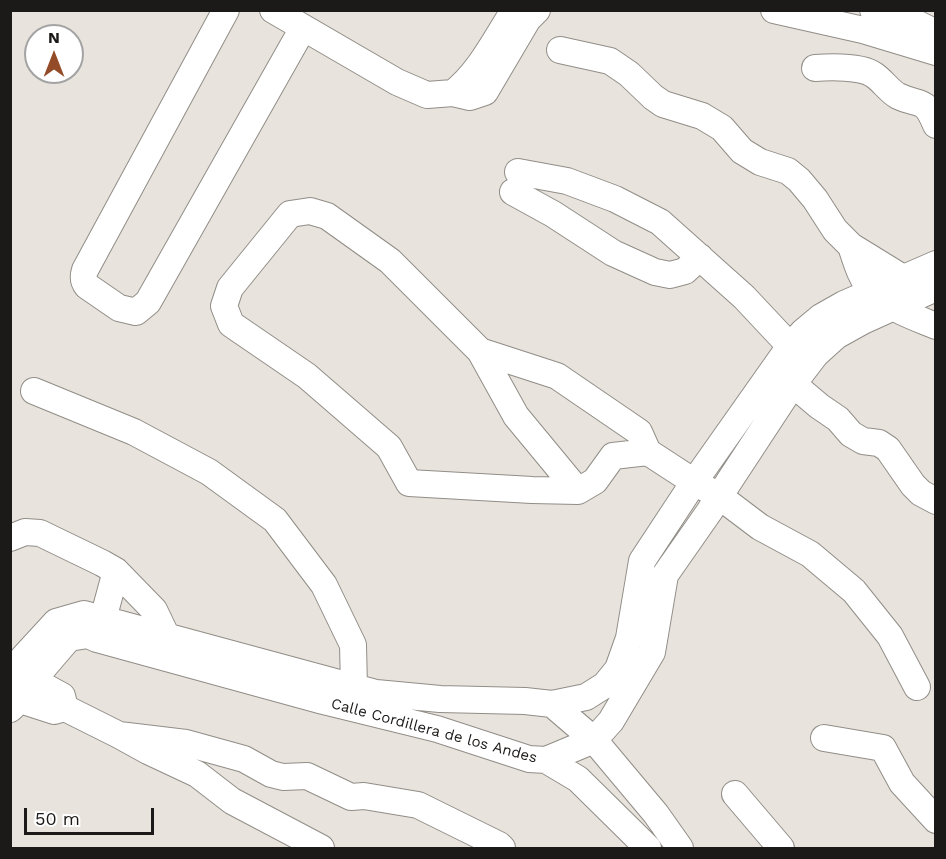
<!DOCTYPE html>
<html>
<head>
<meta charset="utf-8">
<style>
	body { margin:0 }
	#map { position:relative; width:946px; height:859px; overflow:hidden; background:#e8e4dd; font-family:"Work Sans",sans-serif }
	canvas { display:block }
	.frame { position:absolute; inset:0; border:12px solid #1c1a18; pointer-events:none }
	.north { position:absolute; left:24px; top:24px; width:60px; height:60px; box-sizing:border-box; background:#fff; border:2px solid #a4a3a3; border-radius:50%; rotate:0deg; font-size:16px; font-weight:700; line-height:24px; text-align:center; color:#1c1a18 }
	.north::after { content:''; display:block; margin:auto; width:21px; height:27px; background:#934c27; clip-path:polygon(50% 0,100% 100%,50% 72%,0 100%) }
	.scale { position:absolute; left:24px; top:808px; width:130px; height:27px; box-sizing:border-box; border:3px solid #1c1a18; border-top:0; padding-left:8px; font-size:18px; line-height:21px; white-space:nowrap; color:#1c1a18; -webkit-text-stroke:4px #fff; paint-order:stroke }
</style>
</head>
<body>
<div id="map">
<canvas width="946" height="859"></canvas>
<div class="frame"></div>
<div class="north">N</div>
<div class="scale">50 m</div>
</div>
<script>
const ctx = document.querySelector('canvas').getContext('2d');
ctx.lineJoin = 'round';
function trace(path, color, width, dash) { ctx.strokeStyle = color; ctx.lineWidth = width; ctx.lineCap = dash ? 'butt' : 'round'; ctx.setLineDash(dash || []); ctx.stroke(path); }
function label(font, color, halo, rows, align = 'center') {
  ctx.font = font + ' "Work Sans",sans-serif'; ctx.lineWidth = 5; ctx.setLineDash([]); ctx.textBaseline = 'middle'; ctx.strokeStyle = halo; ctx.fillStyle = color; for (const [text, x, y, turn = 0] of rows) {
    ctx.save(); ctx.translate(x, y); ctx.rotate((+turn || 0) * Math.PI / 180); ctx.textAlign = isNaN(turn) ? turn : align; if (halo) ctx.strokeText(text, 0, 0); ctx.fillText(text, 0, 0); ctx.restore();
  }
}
const minor = new Path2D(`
	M 226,10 L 85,270 C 83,276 83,281 87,286 L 119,308 L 136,312 L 148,302 L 303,28
	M 273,10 L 397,82 L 427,95 L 453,93 L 470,97 L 485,92 L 528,19 L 537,10
	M 774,10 L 863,30 L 936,52
	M 873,10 L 916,23 L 936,33
	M 560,50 L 610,61 L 629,74 L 653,97 L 663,104 L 702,116 L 722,128 L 742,151 L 760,162 L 788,171 L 799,180 L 815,199 L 835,230 L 851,246 L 903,278 L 913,287
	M 815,68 C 829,67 862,66 874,75 C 883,81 889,91 898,96 C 921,107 924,96 936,125
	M 453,93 C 479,73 495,40 513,12
	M 518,172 L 567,181 L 615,199 L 660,222 L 744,297 L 790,346
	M 513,192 L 553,214 L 613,253 L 655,272 L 670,275 L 685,271 L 700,257
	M 851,246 C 856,261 861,280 873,292 C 890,309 914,317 936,326
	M 480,351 L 516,416 L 578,491
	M 779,374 L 793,384 L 819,406 L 838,419 L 851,434 L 863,441 L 879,443 L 888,449 L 913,485 L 921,493 L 936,501
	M 34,391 L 134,432 L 209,472 L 275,520 L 324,585 L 353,645 L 354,688
	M 648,452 L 613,456 L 595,481 L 578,491 L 532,490 L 409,483 L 389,447 L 307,376 L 231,324 L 224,306 L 230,288 L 290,214 L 310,211 L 327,216 L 390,261 L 480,351 L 557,376 L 639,432 L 648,452 L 694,482 L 719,496 L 760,527 L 810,554 L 854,591 L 890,636 L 917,687
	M 10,538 L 25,532 L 40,533 L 102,563 L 116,571 L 154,610 L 166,635 L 166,646
	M 99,634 L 116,571
	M 10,672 L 56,622 L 84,614 L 376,693 L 440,699 L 525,701 L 552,704 L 586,697 L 605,685 L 618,669 L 629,638 L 642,561 L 694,482 L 790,346 L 803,332 L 821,317 L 844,304 L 936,264
	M 18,672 L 62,696 L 65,708
	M 10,694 L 20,700 L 54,711 L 65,708 L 119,735 L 148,751 L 197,774 L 232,801 L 321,848
	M 552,704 L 594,740 L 656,814 L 680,848
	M 10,709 L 20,700 L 33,680 L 69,638 L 88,635 L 97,639 L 323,701 L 437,729 L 529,759 L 546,760 L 594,740 L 611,721 L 652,652 L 665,575 L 709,512 L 793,384 L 816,354 L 836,336 L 863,321 L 936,288
	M 119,735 L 186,743 L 244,759 L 271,774 L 283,777 L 307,776 L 351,797 L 364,796 L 418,805 L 499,845 L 502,848
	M 824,738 L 883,748 L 902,783 L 936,820
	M 546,760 L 578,779 L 648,848
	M 735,794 L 781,848`);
trace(minor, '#918d87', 28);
trace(minor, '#fff', 26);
label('15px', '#1c1a18', '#fff', [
	["Calle Cordillera de los Andes",434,731,15]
]);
</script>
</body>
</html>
